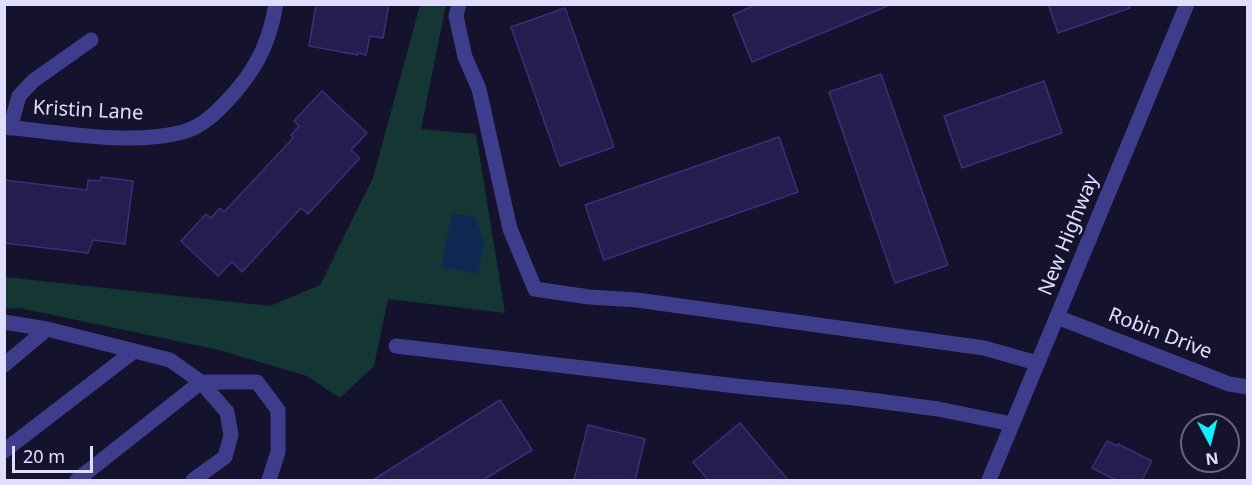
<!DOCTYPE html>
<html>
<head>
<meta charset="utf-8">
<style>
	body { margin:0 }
	#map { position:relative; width:1252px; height:485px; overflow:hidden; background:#15122d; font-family:"Noto Sans",sans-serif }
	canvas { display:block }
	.frame { position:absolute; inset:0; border:6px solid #e0deff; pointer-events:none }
	.north { position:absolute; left:1180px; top:413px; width:60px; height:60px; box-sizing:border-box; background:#15122d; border:2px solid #666481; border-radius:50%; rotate:173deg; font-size:16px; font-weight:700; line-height:24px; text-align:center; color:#e0deff }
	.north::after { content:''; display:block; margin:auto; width:21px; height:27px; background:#0af3ff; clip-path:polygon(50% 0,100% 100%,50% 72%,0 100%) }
	.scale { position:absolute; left:12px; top:446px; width:81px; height:27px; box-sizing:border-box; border:3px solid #e0deff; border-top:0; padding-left:8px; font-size:18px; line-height:21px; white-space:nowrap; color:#e0deff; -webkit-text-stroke:4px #15122d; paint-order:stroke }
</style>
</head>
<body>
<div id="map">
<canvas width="1252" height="485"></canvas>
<div class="frame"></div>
<div class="north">N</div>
<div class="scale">20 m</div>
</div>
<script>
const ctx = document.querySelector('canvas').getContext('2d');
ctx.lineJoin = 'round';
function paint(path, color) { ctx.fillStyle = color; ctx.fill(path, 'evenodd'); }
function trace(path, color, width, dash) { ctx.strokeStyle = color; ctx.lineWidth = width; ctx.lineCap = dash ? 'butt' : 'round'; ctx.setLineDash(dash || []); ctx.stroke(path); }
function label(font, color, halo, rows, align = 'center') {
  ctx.font = font + ' "Noto Sans",sans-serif'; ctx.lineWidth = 6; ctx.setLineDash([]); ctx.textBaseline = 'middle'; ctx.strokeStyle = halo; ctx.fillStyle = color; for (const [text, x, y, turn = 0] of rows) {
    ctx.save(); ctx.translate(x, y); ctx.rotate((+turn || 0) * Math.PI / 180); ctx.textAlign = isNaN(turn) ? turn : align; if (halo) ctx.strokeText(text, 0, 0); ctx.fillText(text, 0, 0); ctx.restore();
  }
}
paint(new Path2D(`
	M 420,5 L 446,5 L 421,129 L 476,134 L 505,313 L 388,299 L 374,366 L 340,398 L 307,376 L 219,350 L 20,308 L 5,309 L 5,277 L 270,306 L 320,285 L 373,178 Z`), '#143734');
paint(new Path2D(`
	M 452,213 L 475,217 L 484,241 L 478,274 L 441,267 Z`), '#0d2951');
const building = new Path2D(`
	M 316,4 L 389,4 L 383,38 L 370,36 L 366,55 L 358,53 L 358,55 L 309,46 Z
	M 757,4 L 890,4 L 890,5 L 752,62 L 733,15 Z
	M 1048,4 L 1129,4 L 1130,8 L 1058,33 Z
	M 565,8 L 614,147 L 560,166 L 511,27 Z
	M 881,74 L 948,265 L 895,283 L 829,92 Z
	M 1044,81 L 1062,133 L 962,168 L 944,116 Z
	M 322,91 L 367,133 L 351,150 L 360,158 L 308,214 L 301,208 L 242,272 L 232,262 L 218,276 L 181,241 L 206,214 L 211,218 L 220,208 L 224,212 L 293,138 L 291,135 L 299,126 L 294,121 Z
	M 779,137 L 798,192 L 604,260 L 585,205 Z
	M 101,177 L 133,181 L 125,244 L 93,240 L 88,253 L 4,243 L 4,180 L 87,190 L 88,180 L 100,181 Z
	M 500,400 L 532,450 L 483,480 L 373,480 Z
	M 740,423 L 788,480 L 708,480 L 693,462 Z
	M 588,425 L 645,439 L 635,480 L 574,480 Z
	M 1107,441 L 1117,446 L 1118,444 L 1152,461 L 1142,480 L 1116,480 L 1092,468 Z`);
paint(building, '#251d4e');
trace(building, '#3a2f7a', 1.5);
trace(new Path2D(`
	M 459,4 L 456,16 L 465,57 L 479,89 L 510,229 L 535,289 L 589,297 L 637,300 L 984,348 L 1037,363
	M 4,127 C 59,132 130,146 183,132 C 205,126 222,107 236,91 C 259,64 270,39 276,4
	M 10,128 L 19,96 L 33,81 L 91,40
	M 1057,317 L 1229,384 L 1248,387
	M 4,322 L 47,329 L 170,360 L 201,382 L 227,412 L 231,435 L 225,457 L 193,480
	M 396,346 L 745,387 L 855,398 L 938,409 L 1012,424
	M 4,365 L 47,329
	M 4,451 L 134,351
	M 77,480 L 201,382 L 257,382 L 278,410 L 278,452 L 269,480
	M 989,480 L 1187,4`), '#3d3d8c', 15);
label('20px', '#e0deff', '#15122d', [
	["Kristin Lane",88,111,3],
	["New Highway",1069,235,-68],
	["Robin Drive",1160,334,21]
]);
</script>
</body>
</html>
